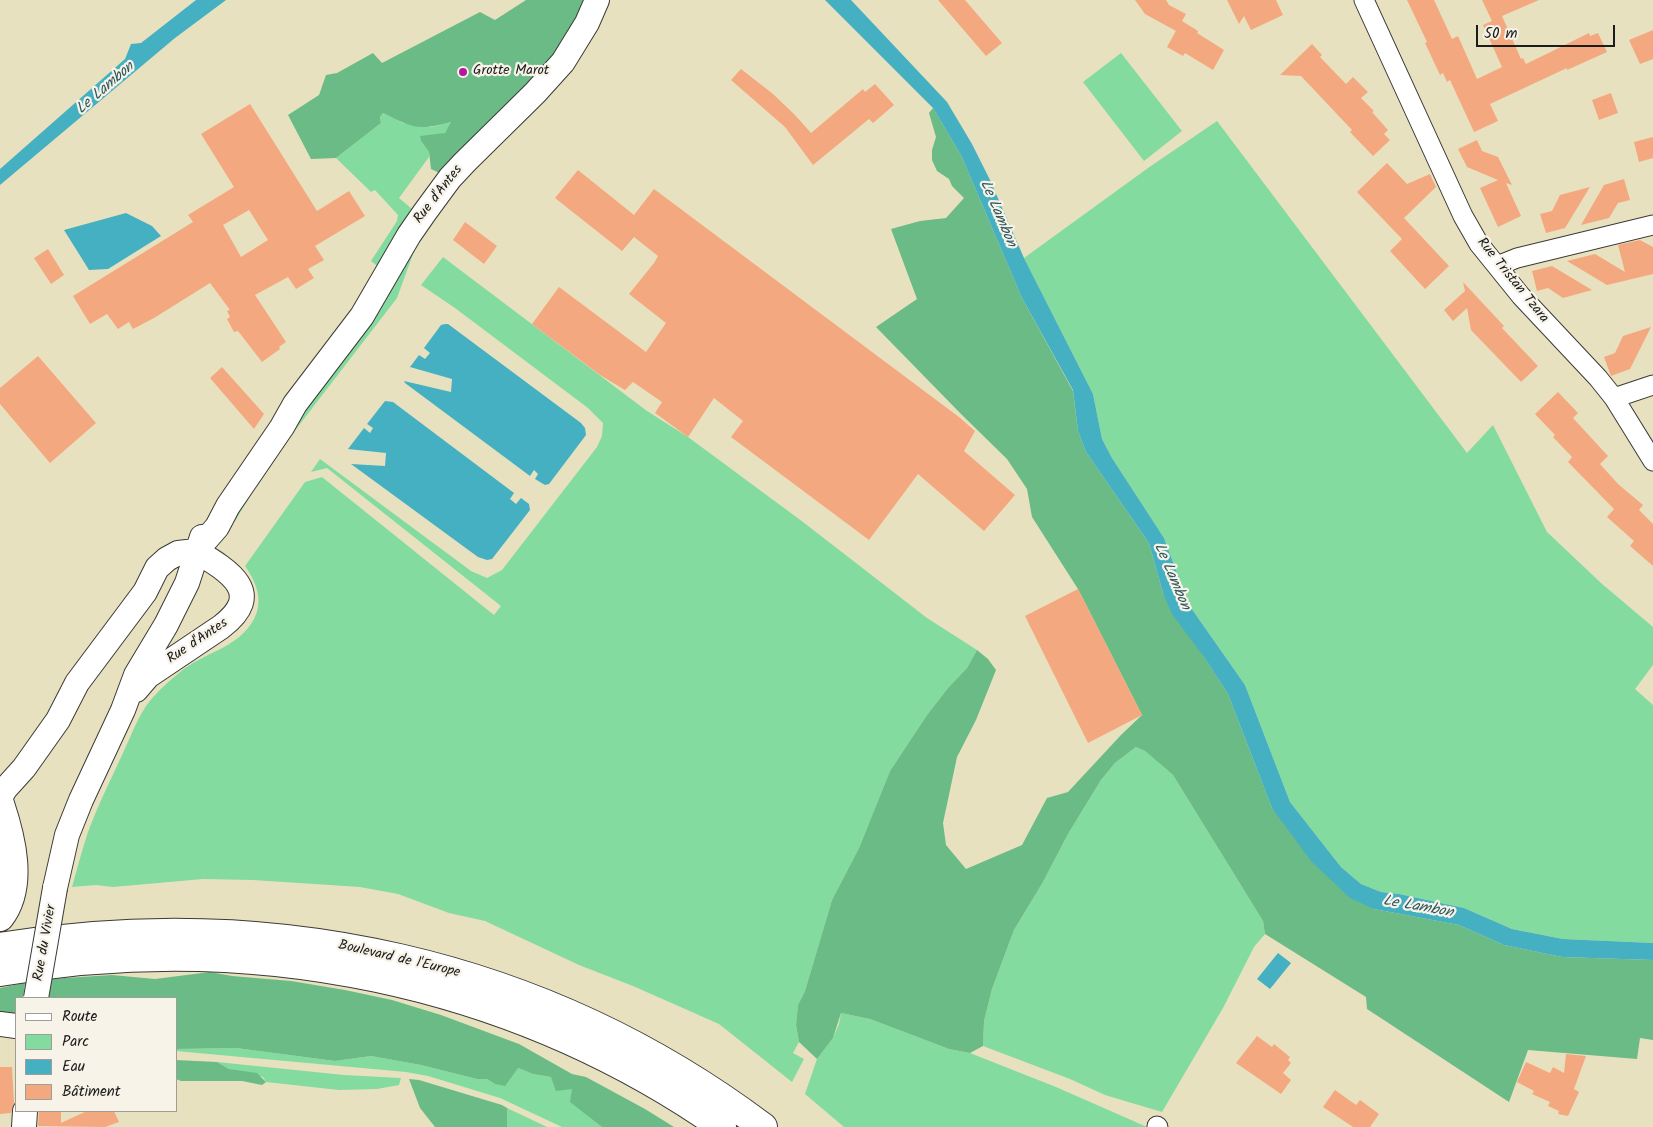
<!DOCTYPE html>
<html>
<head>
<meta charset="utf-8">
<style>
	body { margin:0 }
	#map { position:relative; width:1653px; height:1127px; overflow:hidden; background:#e8e1bf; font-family:Kalam,sans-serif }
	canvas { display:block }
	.legend { position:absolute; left:15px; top:997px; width:162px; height:115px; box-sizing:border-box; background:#f7f3e8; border:1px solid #9f9d96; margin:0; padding:6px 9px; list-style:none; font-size:15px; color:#1c1c1c }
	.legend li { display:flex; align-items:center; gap:10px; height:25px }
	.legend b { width:25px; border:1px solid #9f9d96 }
	.scale { position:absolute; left:1476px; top:25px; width:139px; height:22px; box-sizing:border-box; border:2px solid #1c1c1c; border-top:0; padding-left:6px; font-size:15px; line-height:18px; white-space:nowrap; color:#1c1c1c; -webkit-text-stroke:4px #f7f3e8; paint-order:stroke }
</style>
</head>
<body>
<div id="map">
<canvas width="1653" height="1127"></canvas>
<ul class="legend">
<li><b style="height:6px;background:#fff"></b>Route</li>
<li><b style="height:14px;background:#83dba0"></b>Parc</li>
<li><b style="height:14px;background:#44b0c1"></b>Eau</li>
<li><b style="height:14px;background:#f4a87f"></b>Bâtiment</li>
</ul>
<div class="scale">50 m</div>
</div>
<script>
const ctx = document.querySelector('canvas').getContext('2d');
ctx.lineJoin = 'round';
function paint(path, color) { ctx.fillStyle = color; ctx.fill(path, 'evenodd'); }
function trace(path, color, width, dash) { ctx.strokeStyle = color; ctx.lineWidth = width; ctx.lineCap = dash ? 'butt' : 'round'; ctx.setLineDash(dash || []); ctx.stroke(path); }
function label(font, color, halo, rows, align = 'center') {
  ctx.font = font + ' Kalam,sans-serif'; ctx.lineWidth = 4.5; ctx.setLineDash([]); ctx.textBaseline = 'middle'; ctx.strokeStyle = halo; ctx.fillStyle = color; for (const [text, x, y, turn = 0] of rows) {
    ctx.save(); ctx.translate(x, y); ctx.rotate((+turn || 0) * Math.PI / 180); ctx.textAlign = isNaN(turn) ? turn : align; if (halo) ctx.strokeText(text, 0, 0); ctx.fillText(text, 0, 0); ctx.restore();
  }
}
paint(new Path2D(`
	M 1121,53 L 1182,131 L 1144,161 L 1083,82 Z
	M 383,113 L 403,123 L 431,127 L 452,122 L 445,133 L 421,141 L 429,152 L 429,157 L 399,198 L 418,214 L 381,269 L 371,261 L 397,221 L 398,215 L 375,190 L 371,192 L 336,158 L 381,123 L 380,117 Z
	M 1217,121 L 1467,453 L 1493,425 L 1547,532 L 1601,583 L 1653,627 L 1653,665 L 1635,689 L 1653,705 L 1653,943 L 1563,939 L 1512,929 L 1464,908 L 1399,894 L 1381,892 L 1361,884 L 1341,867 L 1290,802 L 1245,685 L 1189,605 L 1164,538 L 1112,458 L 1102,439 L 1093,394 L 1024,258 L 1148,168 Z
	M 417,243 L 397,298 L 273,459 L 235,521 L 231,517 Z
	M 443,257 L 647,411 L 688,437 L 803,522 L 927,618 L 977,650 L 967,668 L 948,688 L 927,715 L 890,771 L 859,848 L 832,900 L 805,991 L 798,1005 L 796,1025 L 799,1042 L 793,1053 L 804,1059 L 792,1082 L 719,1024 L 633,986 L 579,965 L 485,921 L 449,913 L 398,894 L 360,887 L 253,880 L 203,879 L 113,887 L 96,885 L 72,887 C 77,869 82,850 88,832 C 98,805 111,779 123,753 C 130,738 139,714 149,702 C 157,692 169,681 179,673 C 203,652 238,649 254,619 C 264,600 256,582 245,566 L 305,482 L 322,477 L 494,615 L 501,606 L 327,468 L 311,472 L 320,459 L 471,571 L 487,578 L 502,570 L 597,447 L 602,436 L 603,423 L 588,408 L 455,308 L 421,285 Z
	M 1136,747 L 1145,751 L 1173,775 L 1263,921 L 1265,934 L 1254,947 L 1223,1008 L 1162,1112 L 1105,1095 L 1070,1079 L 983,1046 L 984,1021 L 992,989 L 1014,930 L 1043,882 L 1068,834 L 1101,780 L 1115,763 Z
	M 841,1013 L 870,1019 L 949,1049 L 970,1053 L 1056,1087 L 1147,1127 L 844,1127 L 805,1094 L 817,1059 L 833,1038 L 839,1024 Z
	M 236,1048 L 335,1061 L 371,1056 L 421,1065 L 477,1079 L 487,1079 L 495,1084 L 518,1068 L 533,1074 L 551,1077 L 572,1089 L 588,1115 L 602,1127 L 562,1127 L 500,1098 L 428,1076 L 406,1072 L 176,1051 L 176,1049 Z
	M 217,1062 L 344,1075 L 401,1078 L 399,1085 L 377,1089 L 339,1090 L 266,1082 L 263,1077 L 229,1069 Z
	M 507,1108 L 547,1127 L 507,1127 Z`), '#83dba0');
paint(new Path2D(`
	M 526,0 L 597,0 L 587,23 L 450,178 L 431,169 L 429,152 L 421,141 L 420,136 L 445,133 L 451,122 C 418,131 413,128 383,113 L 380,117 L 381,123 L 336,158 L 311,159 L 288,115 L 319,95 L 326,75 L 337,73 L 373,53 L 382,63 L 480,12 L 495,20 Z
	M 933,108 L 961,155 L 1022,298 L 1073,391 L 1078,431 L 1086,452 L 1149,543 L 1163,593 L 1228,694 L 1272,808 L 1374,909 L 1459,925 L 1504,945 L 1562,957 L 1653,960 L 1653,1040 L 1640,1038 L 1637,1059 L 1528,1050 L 1509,1102 L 1367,1009 L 1366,997 L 1265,934 L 1263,921 L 1173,775 L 1145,751 L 1136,747 L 1115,763 L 1101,780 L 1068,834 L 1043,882 L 1014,930 L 992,989 L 984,1021 L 983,1046 L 970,1053 L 949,1049 L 870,1019 L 841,1013 L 833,1038 L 817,1059 L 799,1042 L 796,1025 L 798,1005 L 805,991 L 832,900 L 859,848 L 890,771 L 927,715 L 948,688 L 967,668 L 977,650 L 988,659 L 996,670 L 976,720 L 957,757 L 943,823 L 946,845 L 966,869 L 1022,845 L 1047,798 L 1068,792 L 1121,735 L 1142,715 L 1078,589 L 1032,517 L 1027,489 L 1007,459 L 961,414 L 876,327 L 917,299 L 891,229 L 920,221 L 946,218 L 964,198 L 952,186 L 949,179 L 937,171 L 932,160 L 932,150 L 936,137 L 929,113 Z
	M 210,972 L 232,976 L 291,981 L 345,990 L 392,1000 L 441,1015 L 519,1044 L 572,1074 L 586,1077 L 645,1109 L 674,1127 L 602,1127 L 570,1102 L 572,1089 L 556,1091 L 551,1077 L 533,1074 L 518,1068 L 505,1086 L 495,1084 L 487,1079 L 477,1079 L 421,1065 L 371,1056 L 335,1061 L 236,1048 L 176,1049 L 176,998 L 46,998 L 49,979 L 112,975 L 155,979 Z
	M 25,983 L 23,998 L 16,998 L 16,1013 L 0,1012 L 0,988 Z
	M 176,1060 L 217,1062 L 229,1069 L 257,1073 L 266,1082 L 262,1085 L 242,1081 L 181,1081 L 176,1079 Z
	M 409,1079 L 419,1080 L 502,1105 L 507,1108 L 507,1127 L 435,1127 L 420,1108 Z`), '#6abb86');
paint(new Path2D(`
	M 196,0 L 226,0 L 175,38 L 0,185 L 0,169 L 125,59 L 131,44 L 141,43 Z
	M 825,0 L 851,0 L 947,102 L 972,144 L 990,180 L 1024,258 L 1093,394 L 1102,439 L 1112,458 L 1164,538 L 1189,605 L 1245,685 L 1290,802 L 1341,867 L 1361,884 L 1381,892 L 1399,894 L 1464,908 L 1512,929 L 1563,939 L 1653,943 L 1653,960 L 1562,957 L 1504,945 L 1459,925 L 1374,909 L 1350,898 L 1311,861 L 1272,808 L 1228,694 L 1204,657 L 1172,614 L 1163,593 L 1149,543 L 1086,452 L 1078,431 L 1073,390 L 1022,298 L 961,155 L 933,108 Z
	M 126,213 L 152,226 L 161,236 L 108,269 L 89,270 L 64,230 Z
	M 445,324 L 448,324 L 581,423 L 585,428 L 586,435 L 549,484 L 545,485 L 535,479 L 538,474 L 534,470 L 530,476 L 405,383 L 404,381 L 451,392 L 452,379 L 410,367 L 419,355 L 425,359 L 430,353 L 424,348 L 441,325 Z
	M 385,401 L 393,402 L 514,493 L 510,499 L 516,504 L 521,498 L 529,504 L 530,510 L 492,559 L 487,560 L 478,557 L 351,464 L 385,466 L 386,453 L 348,449 L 364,428 L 370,433 L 373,428 L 367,424 Z
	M 1278,953 L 1291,963 L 1270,989 L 1257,979 Z`), '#44b0c1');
paint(new Path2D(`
	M 938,0 L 965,0 L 1002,43 L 986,56 Z
	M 1135,0 L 1166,0 L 1169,5 L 1186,14 L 1182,21 L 1198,31 L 1197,33 L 1224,50 L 1213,70 L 1185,53 L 1183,56 L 1167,47 L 1177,29 L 1176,31 L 1145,14 Z
	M 1227,0 L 1276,0 L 1283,15 L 1251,30 L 1244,16 L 1239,24 Z
	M 1407,0 L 1434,0 L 1452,39 L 1458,36 L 1477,79 L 1502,67 L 1483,25 L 1492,21 L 1482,0 L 1539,0 L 1502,16 L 1521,59 L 1523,58 L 1526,64 L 1589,33 L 1590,36 L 1598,33 L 1607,52 L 1567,70 L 1567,68 L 1490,104 L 1498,121 L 1474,132 L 1450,80 L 1447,82 L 1443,73 L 1440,75 L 1425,43 L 1427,42 Z
	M 1653,30 L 1653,59 L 1640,64 L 1629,40 Z
	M 1312,44 L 1322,55 L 1320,57 L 1346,84 L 1353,77 L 1368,92 L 1361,98 L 1374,111 L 1372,112 L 1388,130 L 1384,134 L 1390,140 L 1373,156 L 1350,132 L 1352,130 L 1301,76 L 1280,75 Z
	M 741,69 L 773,94 L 795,115 L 811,133 L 863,89 L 865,92 L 875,84 L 894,105 L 873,123 L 869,119 L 813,165 L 785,127 L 731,80 Z
	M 1611,93 L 1618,113 L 1599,120 L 1592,100 Z
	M 250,104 L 317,211 L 349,191 L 365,216 L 315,246 L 324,260 L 308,269 L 314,278 L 296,289 L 288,277 L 255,295 L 286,342 L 279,347 L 280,349 L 262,362 L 238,331 L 234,332 L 227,319 L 230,317 L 227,311 L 230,310 L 210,283 L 154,318 L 133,329 L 129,322 L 118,329 L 107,314 L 90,324 L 73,296 L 193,222 L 188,215 L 234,187 L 201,134 ZM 249,210 L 268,240 L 241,257 L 223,225 Z
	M 1653,137 L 1653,158 L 1639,162 L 1634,142 Z
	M 1477,140 L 1482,151 L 1498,157 L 1512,185 L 1506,183 L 1521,216 L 1498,227 L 1480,188 L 1498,180 L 1467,167 L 1458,149 Z
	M 1387,163 L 1407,184 L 1430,174 L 1436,187 L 1404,218 L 1449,266 L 1425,289 L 1390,251 L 1402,239 L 1357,192 Z
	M 578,170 L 634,215 L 654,189 L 959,417 L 975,431 L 964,451 L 1015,495 L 984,531 L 918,474 L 869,540 L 731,437 L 743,421 L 714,398 L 688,437 L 655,413 L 662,402 L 633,382 L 625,390 L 600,375 L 532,324 L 559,287 L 646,352 L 666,323 L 629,294 L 654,263 L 658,256 L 634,237 L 622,251 L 555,198 Z
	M 1624,179 L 1630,200 L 1618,203 L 1609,218 L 1581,225 L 1604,185 Z
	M 1590,187 L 1565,228 L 1546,233 L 1540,214 L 1552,211 L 1560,195 Z
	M 465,222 L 497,246 L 484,264 L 453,240 Z
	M 1640,240 L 1653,247 L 1653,274 L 1607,285 L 1567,261 L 1595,254 L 1625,272 L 1618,245 Z
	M 48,249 L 64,275 L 51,284 L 34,258 Z
	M 1552,266 L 1592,290 L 1563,298 L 1548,288 L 1537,291 L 1532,271 Z
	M 1463,282 L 1504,326 L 1502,328 L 1538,366 L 1521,382 L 1471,330 L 1467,308 L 1453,321 L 1444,310 L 1465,291 Z
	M 1651,327 L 1630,369 L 1611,376 L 1604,357 L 1615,353 L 1623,336 Z
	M 38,356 L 96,423 L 50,463 L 0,404 L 0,388 Z
	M 222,367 L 264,414 L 254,429 L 210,378 Z
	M 1558,392 L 1578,413 L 1573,418 L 1608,456 L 1600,464 L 1618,484 L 1643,505 L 1639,510 L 1653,524 L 1653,566 L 1630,546 L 1634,541 L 1607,517 L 1614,509 L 1568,462 L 1572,457 L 1553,437 L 1555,435 L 1535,414 Z
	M 1078,589 L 1142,715 L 1088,743 L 1025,616 Z
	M 1257,1036 L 1272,1047 L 1274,1044 L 1290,1057 L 1288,1060 L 1291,1063 L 1283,1073 L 1291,1080 L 1281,1094 L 1236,1063 Z
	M 1566,1054 L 1586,1056 L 1574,1089 L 1579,1092 L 1568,1116 L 1558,1114 L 1559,1111 L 1548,1106 L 1550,1102 L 1532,1094 L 1534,1091 L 1517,1082 L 1526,1062 L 1550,1073 L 1553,1067 L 1564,1073 Z
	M 0,1067 L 12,1067 L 14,1103 L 11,1113 L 0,1114 Z
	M 1335,1090 L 1356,1105 L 1360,1100 L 1379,1114 L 1370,1127 L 1353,1127 L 1323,1107 Z
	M 39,1111 L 61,1111 L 61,1123 L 87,1111 L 114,1111 L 119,1122 L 105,1127 L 38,1126 Z`), '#f4a87f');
const minor = new Path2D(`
	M 1364,0 L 1463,216 L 1479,244 L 1521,296 L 1598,378 L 1614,398 L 1653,461
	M 1497,266 L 1517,258 L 1653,225
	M 1614,398 L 1653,385
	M 1157,1126 L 1158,1127`);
const tertiary = new Path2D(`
	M 196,551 L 217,527 L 228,506 L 282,427 L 295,404 L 362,316 L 409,235 L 425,212 L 450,178 L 465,162 L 535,93 L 563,62 L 587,23 L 597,0
	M 136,690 L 148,676 L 221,627 C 266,593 229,571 196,551
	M 0,804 L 1,796 L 5,789 L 24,768 L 58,720 L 77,683 L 145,592 L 157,568 L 167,559 L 178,553 L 196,551
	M 55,888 L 67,835 L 81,800 L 123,710 L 136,675 L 166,625 L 187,583 L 202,537
	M 0,1024 L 16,1026
	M 24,1127 L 25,1111`);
const trunk = new Path2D(`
	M 0,917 C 24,886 11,837 0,804
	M 0,947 C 271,903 542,961 763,1127
	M 0,972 C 252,928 511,980 722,1127`);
trace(minor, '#3b3a34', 21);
trace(tertiary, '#3b3a34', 26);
trace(trunk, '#3b3a34', 30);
trace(minor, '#fff', 19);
trace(tertiary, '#fff', 24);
trace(trunk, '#fff', 28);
const tertiaryBridge = new Path2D(`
	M 36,998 L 55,888`);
trace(tertiaryBridge, '#3b3a34', 26, []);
trace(tertiaryBridge, '#fff', 24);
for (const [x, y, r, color] of [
	[463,72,5,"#b5179e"]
]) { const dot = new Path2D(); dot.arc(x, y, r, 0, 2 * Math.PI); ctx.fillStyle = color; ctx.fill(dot); trace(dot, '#f7f3e8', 2); }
label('14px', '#1c1c1c', '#f7f3e8', [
	["Grotte Marot",473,72]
], 'left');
label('14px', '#1c1c1c', '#f7f3e8', [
	["Rue d'Antes",439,195,-52],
	["Rue Tristan Tzara",1512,281,51],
	["Rue d'Antes",198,642,-34],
	["Rue du Vivier",46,943,-80],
	["Boulevard de l'Europe",399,960,13]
]);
label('italic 15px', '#2c575e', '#f7f3e8', [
	["Le Lambon",106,89,-41],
	["Le Lambon",997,214,67],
	["Le Lambon",1171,577,67],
	["Le Lambon",1418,908,10]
]);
</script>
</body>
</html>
